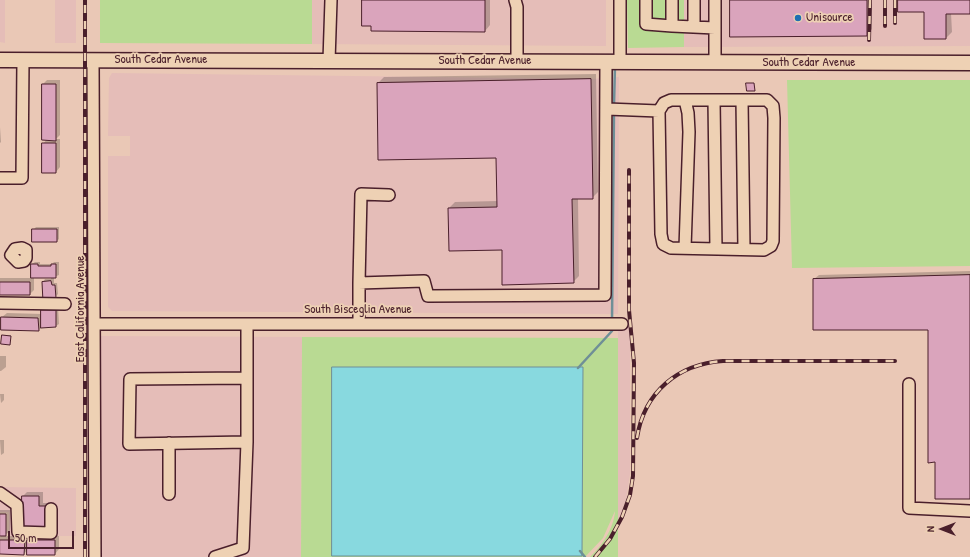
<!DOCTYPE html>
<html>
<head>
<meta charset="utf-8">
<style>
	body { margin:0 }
	#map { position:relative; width:970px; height:557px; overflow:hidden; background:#eac8b6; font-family:"Patrick Hand",sans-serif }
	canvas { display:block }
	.north { position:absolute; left:922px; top:509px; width:40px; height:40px; -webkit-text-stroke:3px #eed1b4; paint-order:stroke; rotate:270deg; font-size:11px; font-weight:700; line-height:16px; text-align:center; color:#4a1f2b }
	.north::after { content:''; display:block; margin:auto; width:14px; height:18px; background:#4a1f2b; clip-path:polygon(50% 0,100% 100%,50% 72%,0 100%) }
	.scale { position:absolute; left:8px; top:531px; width:66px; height:18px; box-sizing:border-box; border:2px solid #4a1f2b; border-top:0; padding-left:5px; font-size:12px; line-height:14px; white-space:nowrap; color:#4a1f2b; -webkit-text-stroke:3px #eed1b4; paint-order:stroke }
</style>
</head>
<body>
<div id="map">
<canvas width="970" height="557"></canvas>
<div class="north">N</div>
<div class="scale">50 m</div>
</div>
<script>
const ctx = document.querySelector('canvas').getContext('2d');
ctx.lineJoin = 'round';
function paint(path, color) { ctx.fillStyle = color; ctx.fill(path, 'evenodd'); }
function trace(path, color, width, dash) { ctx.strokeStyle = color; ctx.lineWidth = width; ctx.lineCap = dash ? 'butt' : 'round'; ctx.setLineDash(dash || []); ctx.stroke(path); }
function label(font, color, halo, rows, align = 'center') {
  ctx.font = font + ' "Patrick Hand",sans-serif'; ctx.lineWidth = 3.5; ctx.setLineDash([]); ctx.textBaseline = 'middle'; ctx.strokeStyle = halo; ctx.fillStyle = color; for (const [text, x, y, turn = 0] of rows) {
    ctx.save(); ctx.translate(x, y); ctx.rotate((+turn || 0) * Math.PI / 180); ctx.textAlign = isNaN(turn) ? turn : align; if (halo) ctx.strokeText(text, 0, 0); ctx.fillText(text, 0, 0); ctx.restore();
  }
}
paint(new Path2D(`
	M 0,0 L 5,0 L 5,43 L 0,42 Z
	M 55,0 L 76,0 L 76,43 L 55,43 Z
	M 312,0 L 606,0 L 606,46 L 312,44 Z
	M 684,0 L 970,0 L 970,46 L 684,47 Z
	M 112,73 L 591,79 L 619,77 L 618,314 L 112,311 L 108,307 L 108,156 L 130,156 L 130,136 L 108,136 L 109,78 Z
	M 618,326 L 630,326 L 630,474 L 626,500 L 618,522 Z
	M 100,336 L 302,337 L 301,557 L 100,557 Z
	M 0,487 L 76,488 L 76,536 L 9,536 L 9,512 L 0,512 Z`), '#e5bdb8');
paint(new Path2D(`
	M 100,0 L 312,0 L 312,44 L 100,43 Z
	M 627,0 L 684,0 L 684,47 L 628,48 Z
	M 787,80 L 970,80 L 970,266 L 792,268 Z
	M 302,337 L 618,338 L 618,557 L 590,557 C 602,546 614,528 615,511 L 603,538 L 585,557 L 301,557 Z`), '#b9da93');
const water = new Path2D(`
	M 332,367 L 583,367 L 582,556 L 332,556 Z`);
paint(water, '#88d9df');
trace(water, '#6f8f97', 1);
paint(new Path2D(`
	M 363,0 L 490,0 L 490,25 L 485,31 L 372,25 Z
	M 731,0 L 872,0 L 872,29 L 867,35 Z
	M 899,0 L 970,0 L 970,13 L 951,13 L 952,32 L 946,38 L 925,11 Z
	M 596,74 L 598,192 L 592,198 L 578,198 L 579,276 L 573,282 L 503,249 L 449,208 L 455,202 L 498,201 L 497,157 L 378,83 L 384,77 Z
	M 47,80 L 60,80 L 60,135 L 56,139 L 60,139 L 60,167 L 56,172 L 43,144 L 47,139 L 43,84 Z
	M 0,127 L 1,142 L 0,143 Z
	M 36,227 L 59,227 L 59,239 L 57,241 L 33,230 Z
	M 35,262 L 40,262 L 40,264 L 52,264 L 54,262 L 59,262 L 59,275 L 54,277 L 54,283 L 57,283 L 58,294 L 55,297 L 43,282 L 45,279 L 51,279 L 51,277 L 34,277 L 34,290 L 30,294 L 0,294 L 0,278 L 32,278 L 32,264 Z
	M 970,271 L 970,498 L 936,461 L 929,329 L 814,279 L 819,275 Z
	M 58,307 L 59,324 L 56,326 L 42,327 L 39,330 L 2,329 L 2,317 L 7,313 L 42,314 L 42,310 L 45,308 Z
	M 4,335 L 11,335 L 10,344 L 3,336 Z
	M 0,356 L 6,356 L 6,367 L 1,371 L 0,371 Z
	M 0,394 L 4,394 L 4,400 L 1,403 Z
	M 0,440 L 4,440 L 4,453 L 1,455 Z
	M 27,492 L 43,492 L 43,503 L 52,503 L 52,524 L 23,496 Z
	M 0,510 L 10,510 L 10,531 L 4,536 L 28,536 L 28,540 L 32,536 L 59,536 L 59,549 L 55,554 L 28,549 L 24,554 L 0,553 L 0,537 L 2,535 L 0,535 Z`), '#0003');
trace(new Path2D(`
	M 614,105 L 615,66
	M 612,321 L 614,112
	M 578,368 L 612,331 L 612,326
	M 580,551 L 585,557`), '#6f8f97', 2.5);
const building = new Path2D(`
	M 362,0 L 485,0 L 485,32 L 371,31 L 371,26 L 362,26 Z
	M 730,0 L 867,0 L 867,36 L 730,37 Z
	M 898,0 L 970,0 L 970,14 L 946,14 L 946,39 L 924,39 L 924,12 L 898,12 Z
	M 591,79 L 593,199 L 572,199 L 574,283 L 502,285 L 502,250 L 449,251 L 448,208 L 497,207 L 496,158 L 378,160 L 377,83 Z
	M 746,83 L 754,83 L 755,91 L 747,91 Z
	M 42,84 L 56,84 L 56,141 L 42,140 Z
	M 42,143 L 56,143 L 56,173 L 42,173 Z
	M 32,229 L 57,229 L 57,242 L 32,242 Z
	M 31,264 L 38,264 L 38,266 L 51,266 L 51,264 L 56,264 L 56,278 L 31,278 Z
	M 970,275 L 970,499 L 935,499 L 935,462 L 928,463 L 928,330 L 813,330 L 813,279 Z
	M 51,281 L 52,285 L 55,285 L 56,298 L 43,302 L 42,282 Z
	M 0,282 L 30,282 L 30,295 L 0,295 Z
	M 41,310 L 56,310 L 56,327 L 41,328 Z
	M 1,317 L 38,318 L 39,331 L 1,330 Z
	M 2,335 L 11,336 L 10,345 L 1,344 Z
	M 22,496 L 39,496 L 39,506 L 49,506 L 48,530 L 22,530 Z
	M 0,514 L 6,514 L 6,536 L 0,536 Z
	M 0,540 L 25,540 L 24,555 L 0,554 Z
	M 27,540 L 55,540 L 55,555 L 27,555 Z`);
paint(building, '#daa4bc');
trace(building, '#4a1f2b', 1);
const minor = new Path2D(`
	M 515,0 L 517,7 L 517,62
	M 620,0 L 620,62
	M 646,0 L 646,24 L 672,26 L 672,0
	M 694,0 L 694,27
	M 672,26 L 715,28
	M 93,60 L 95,557
	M 329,61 L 331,0
	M 715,63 L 715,0
	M 685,100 L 688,113 L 689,132 L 685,248
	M 714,100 L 716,249
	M 742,100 L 744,249
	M 607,109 L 659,111 L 664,103 L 671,100 L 767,100 L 773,106 L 774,118 L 773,241 L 771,246 L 764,250 L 671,248 L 663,244 L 661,234 L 659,111
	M 0,178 L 22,178 L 23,60
	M 22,248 L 26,250 L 26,258 L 24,261 L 18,262 L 11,255 L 15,249 Z
	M 359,283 L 361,194 L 389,195
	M 0,303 L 65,304
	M 95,324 L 622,324
	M 359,324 L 359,283 L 424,281 L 428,296 L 605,295 L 606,62
	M 909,384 L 909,508 L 970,511
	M 247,442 L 129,444 L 130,379 L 247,378
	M 169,443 L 169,494
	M 0,493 L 17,505 L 18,532 L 51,533 L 51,509
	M 215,557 L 243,548 L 247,442 L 247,324`);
const major = new Path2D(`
	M 0,60 L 970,63`);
trace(minor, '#4a1f2b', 14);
trace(major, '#4a1f2b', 17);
trace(minor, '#eed1b4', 11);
trace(major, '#eed1b4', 14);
const rail = new Path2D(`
	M 885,0 L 885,26
	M 895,0 L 895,23
	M 869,40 L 870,0
	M 637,438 C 644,392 678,364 723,361 L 895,361
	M 85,557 L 85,0
	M 595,557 L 610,539 L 622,517 L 630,495 L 633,476 L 634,363 L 629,310 L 629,170`);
trace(rail, '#4a1f2b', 4);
trace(rail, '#eed1b4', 2.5, [8]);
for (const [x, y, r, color] of [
	[798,18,4,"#1f6fb2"]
]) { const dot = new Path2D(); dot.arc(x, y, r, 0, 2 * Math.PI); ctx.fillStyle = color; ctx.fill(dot); trace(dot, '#eed1b4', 1.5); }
label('13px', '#4a1f2b', '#eed1b4', [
	["Unisource",806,18]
], 'left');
label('13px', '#4a1f2b', '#eed1b4', [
	["South Cedar Avenue",161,60],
	["South Cedar Avenue",485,61],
	["South Cedar Avenue",809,63],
	["East California Avenue",81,309,-90],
	["South Bisceglia Avenue",358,310]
]);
</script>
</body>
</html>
